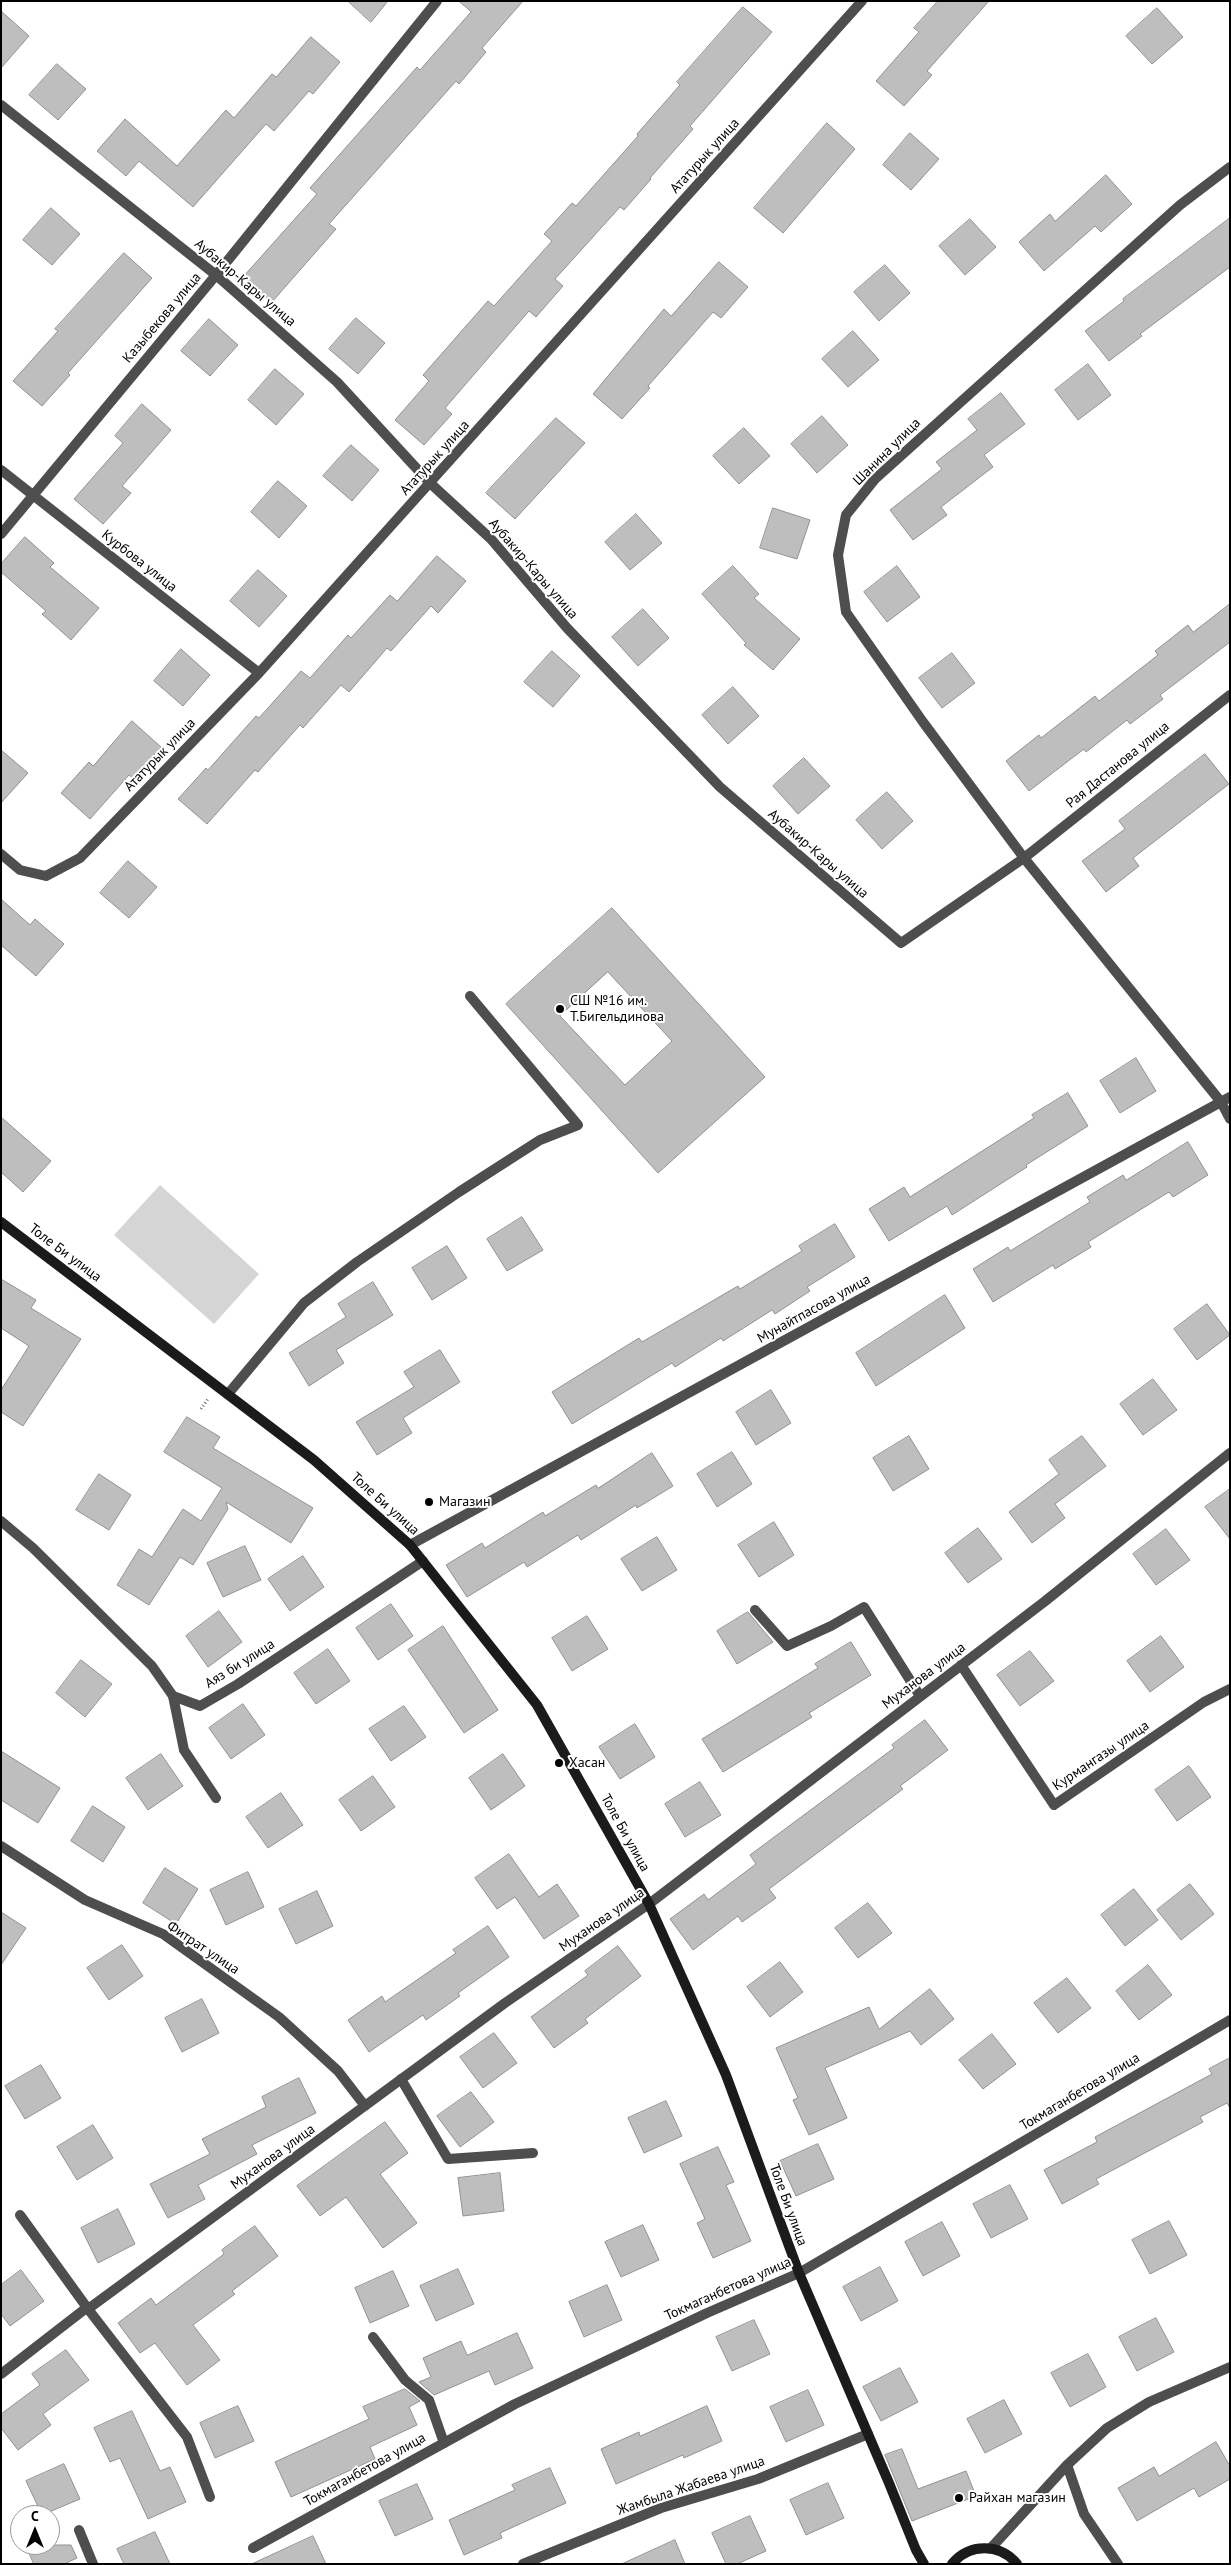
<!DOCTYPE html>
<html>
<head>
<meta charset="utf-8">
<style>
	body { margin:0 }
	#map { position:relative; width:1231px; height:2565px; overflow:hidden; background:#fff; font-family:"PT Sans",sans-serif }
	canvas { display:block }
	.frame { position:absolute; inset:0; border:2px solid #000; pointer-events:none }
	.north { position:absolute; left:10px; top:2505px; width:50px; height:50px; box-sizing:border-box; background:#fff; border:1px solid #999; border-radius:50%; rotate:0deg; font-size:14px; font-weight:700; line-height:20px; text-align:center; color:#000 }
	.north::after { content:''; display:block; margin:auto; width:18px; height:22px; background:#000; clip-path:polygon(50% 0,100% 100%,50% 72%,0 100%) }
</style>
</head>
<body>
<div id="map">
<canvas width="1231" height="2565"></canvas>
<div class="frame"></div>
<div class="north">С</div>
</div>
<script>
const ctx = document.querySelector('canvas').getContext('2d');
ctx.lineJoin = 'round';
function paint(path, color) { ctx.fillStyle = color; ctx.fill(path, 'evenodd'); }
function trace(path, color, width, dash) { ctx.strokeStyle = color; ctx.lineWidth = width; ctx.lineCap = dash ? 'butt' : 'round'; ctx.setLineDash(dash || []); ctx.stroke(path); }
function label(font, color, halo, rows, align = 'center') {
  ctx.font = font + ' "PT Sans",sans-serif'; ctx.lineWidth = 4; ctx.setLineDash([]); ctx.textBaseline = 'middle'; ctx.strokeStyle = halo; ctx.fillStyle = color; for (const [text, x, y, turn = 0] of rows) {
    ctx.save(); ctx.translate(x, y); ctx.rotate((+turn || 0) * Math.PI / 180); ctx.textAlign = isNaN(turn) ? turn : align; if (halo) ctx.strokeText(text, 0, 0); ctx.fillText(text, 0, 0); ctx.restore();
  }
}
paint(new Path2D(`
	M 160,1185 L 259,1274 L 214,1324 L 114,1235 Z`), '#d5d5d5');
const building = new Path2D(`
	M 348,1 L 388,1 L 371,22 Z
	M 459,1 L 523,1 L 482,48 L 486,52 L 459,84 L 456,81 L 329,224 L 336,229 L 272,302 L 243,277 L 317,194 L 310,188 L 417,67 L 420,70 L 471,12 Z
	M 938,1 L 989,1 L 927,71 L 932,75 L 904,106 L 876,81 L 919,32 L 914,28 Z
	M 743,7 L 772,32 L 690,126 L 693,129 L 650,178 L 651,179 L 624,210 L 620,207 L 555,279 L 563,286 L 536,317 L 529,311 L 445,408 L 452,414 L 424,445 L 395,420 L 429,381 L 423,375 L 488,301 L 494,306 L 552,241 L 544,234 L 572,203 L 576,206 L 638,136 L 637,134 L 680,85 L 677,82 Z
	M 1157,8 L 1183,37 L 1152,64 L 1126,36 Z
	M 1,11 L 29,36 L 1,68 Z
	M 311,37 L 340,62 L 313,94 L 309,91 L 274,131 L 266,124 L 193,207 L 139,161 L 126,176 L 97,151 L 125,119 L 177,166 L 226,110 L 234,118 L 272,74 L 276,77 Z
	M 57,64 L 86,89 L 58,120 L 29,95 Z
	M 827,123 L 855,149 L 783,233 L 754,208 Z
	M 910,133 L 939,159 L 911,190 L 883,165 Z
	M 1106,175 L 1132,204 L 1101,232 L 1095,226 L 1044,271 L 1019,242 L 1050,214 L 1055,221 Z
	M 51,208 L 80,234 L 52,265 L 23,240 Z
	M 1230,218 L 1230,267 L 1140,334 L 1142,336 L 1109,361 L 1085,331 L 1124,301 L 1123,299 Z
	M 970,219 L 996,247 L 965,275 L 939,246 Z
	M 124,253 L 152,278 L 68,373 L 70,375 L 42,406 L 13,381 L 58,331 L 55,329 Z
	M 719,262 L 748,287 L 721,318 L 713,312 L 648,386 L 650,388 L 622,419 L 593,394 L 664,309 L 671,316 Z
	M 885,265 L 910,293 L 879,321 L 854,292 Z
	M 356,318 L 385,343 L 358,374 L 329,349 Z
	M 209,319 L 238,345 L 210,376 L 181,351 Z
	M 853,331 L 879,360 L 848,387 L 822,359 Z
	M 1088,364 L 1111,395 L 1078,420 L 1055,390 Z
	M 275,369 L 304,394 L 276,425 L 248,400 Z
	M 1001,393 L 1025,424 L 984,455 L 993,467 L 941,507 L 947,515 L 913,540 L 890,510 L 942,469 L 936,462 L 977,430 L 968,419 Z
	M 142,404 L 171,430 L 122,486 L 131,493 L 103,524 L 74,499 L 123,443 L 115,436 Z
	M 822,416 L 848,445 L 817,473 L 791,444 Z
	M 556,418 L 585,443 L 515,519 L 486,493 Z
	M 744,428 L 770,456 L 739,484 L 713,456 Z
	M 351,445 L 379,470 L 352,501 L 323,476 Z
	M 278,481 L 307,506 L 279,538 L 251,512 Z
	M 773,508 L 810,520 L 797,559 L 760,548 Z
	M 636,514 L 662,543 L 630,570 L 605,542 Z
	M 25,537 L 54,563 L 50,567 L 99,608 L 71,640 L 42,614 L 46,611 L 1,572 L 1,564 Z
	M 437,556 L 466,581 L 438,613 L 431,606 L 391,651 L 387,648 L 349,692 L 341,685 L 303,728 L 300,725 L 258,772 L 255,770 L 207,824 L 178,799 L 206,768 L 208,770 L 256,716 L 259,718 L 301,671 L 310,678 L 348,635 L 351,638 L 390,595 L 397,601 Z
	M 733,566 L 759,594 L 754,598 L 800,639 L 773,670 L 744,645 L 746,643 L 702,594 Z
	M 897,566 L 920,597 L 887,622 L 864,592 Z
	M 258,570 L 287,596 L 259,627 L 230,601 Z
	M 1230,604 L 1230,642 L 1160,695 L 1163,699 L 1130,724 L 1127,720 L 1086,752 L 1084,749 L 1029,791 L 1006,761 L 1039,735 L 1041,738 L 1095,696 L 1099,701 L 1158,655 L 1155,651 L 1188,625 L 1193,632 Z
	M 643,609 L 669,638 L 638,666 L 612,637 Z
	M 181,649 L 210,675 L 183,706 L 154,681 Z
	M 552,651 L 580,676 L 553,707 L 524,682 Z
	M 952,653 L 975,683 L 942,708 L 919,678 Z
	M 733,687 L 759,716 L 728,744 L 702,715 Z
	M 132,721 L 161,747 L 133,778 L 129,775 L 90,819 L 61,793 L 89,762 L 93,766 Z
	M 1,750 L 28,773 L 1,803 Z
	M 1205,754 L 1229,784 L 1133,858 L 1139,866 L 1106,892 L 1082,861 L 1125,829 L 1119,821 Z
	M 804,758 L 830,786 L 798,814 L 773,786 Z
	M 887,792 L 913,821 L 882,849 L 856,820 Z
	M 128,861 L 157,887 L 129,918 L 100,893 Z
	M 1,899 L 30,925 L 35,919 L 64,944 L 36,976 L 1,945 Z
	M 612,908 L 765,1077 L 658,1173 L 506,1004 ZM 608,972 L 672,1041 L 625,1085 L 560,1016 Z
	M 1136,1058 L 1156,1091 L 1120,1113 L 1100,1081 Z
	M 1068,1093 L 1088,1126 L 1026,1165 L 1027,1167 L 952,1215 L 947,1206 L 889,1241 L 869,1209 L 904,1187 L 910,1197 L 1034,1118 L 1032,1115 Z
	M 1,1117 L 51,1161 L 23,1192 L 1,1172 Z
	M 1188,1142 L 1208,1175 L 1173,1197 L 1169,1192 L 1088,1242 L 1091,1247 L 1055,1269 L 1053,1265 L 993,1302 L 973,1269 L 1008,1247 L 1010,1251 L 1090,1202 L 1087,1197 L 1123,1175 L 1126,1180 Z
	M 522,1217 L 543,1250 L 507,1271 L 487,1239 Z
	M 835,1224 L 855,1257 L 807,1287 L 810,1291 L 775,1314 L 772,1310 L 723,1341 L 721,1338 L 675,1367 L 672,1363 L 572,1424 L 552,1392 L 639,1338 L 642,1342 L 738,1286 L 740,1289 L 802,1251 L 799,1246 Z
	M 447,1246 L 467,1278 L 432,1300 L 412,1268 Z
	M 1,1279 L 36,1300 L 31,1308 L 81,1339 L 23,1426 L 1,1412 L 1,1390 L 29,1346 L 1,1328 Z
	M 373,1282 L 393,1315 L 336,1350 L 344,1363 L 309,1386 L 289,1353 L 346,1317 L 338,1304 Z
	M 945,1295 L 965,1328 L 876,1386 L 856,1353 Z
	M 1207,1304 L 1230,1335 L 1197,1360 L 1174,1329 Z
	M 440,1350 L 460,1382 L 403,1418 L 412,1433 L 377,1455 L 356,1422 L 414,1387 L 404,1372 Z
	M 1153,1379 L 1177,1410 L 1143,1435 L 1120,1404 Z
	M 771,1390 L 791,1423 L 756,1445 L 736,1412 Z
	M 187,1417 L 220,1437 L 213,1448 L 313,1508 L 291,1543 L 226,1502 L 228,1509 L 193,1565 L 180,1557 L 149,1605 L 117,1585 L 139,1549 L 152,1557 L 183,1509 L 201,1521 L 222,1488 L 164,1452 Z
	M 909,1436 L 929,1469 L 893,1491 L 873,1458 Z
	M 1082,1436 L 1106,1466 L 1055,1504 L 1065,1518 L 1032,1543 L 1009,1512 L 1059,1474 L 1049,1460 Z
	M 732,1452 L 752,1484 L 717,1507 L 697,1474 Z
	M 652,1453 L 673,1486 L 637,1508 L 636,1505 L 581,1540 L 578,1535 L 527,1567 L 524,1562 L 467,1597 L 446,1565 L 482,1543 L 485,1548 L 543,1512 L 545,1516 L 596,1485 L 598,1488 Z
	M 99,1474 L 131,1495 L 109,1530 L 76,1510 Z
	M 1230,1489 L 1230,1539 L 1205,1507 Z
	M 774,1522 L 794,1555 L 759,1577 L 738,1545 Z
	M 978,1528 L 1002,1559 L 968,1583 L 945,1553 Z
	M 1166,1529 L 1190,1560 L 1156,1585 L 1133,1554 Z
	M 657,1537 L 677,1570 L 642,1591 L 621,1559 Z
	M 245,1546 L 261,1580 L 223,1597 L 207,1563 Z
	M 303,1556 L 324,1587 L 290,1611 L 268,1579 Z
	M 391,1604 L 413,1636 L 378,1660 L 356,1628 Z
	M 219,1611 L 242,1642 L 208,1667 L 186,1636 Z
	M 748,1612 L 773,1642 L 737,1664 L 717,1631 Z
	M 587,1616 L 608,1649 L 572,1671 L 552,1638 Z
	M 443,1626 L 498,1710 L 464,1733 L 408,1650 Z
	M 1161,1636 L 1184,1667 L 1150,1692 L 1127,1661 Z
	M 851,1642 L 871,1675 L 809,1713 L 812,1717 L 723,1772 L 702,1739 L 818,1668 L 815,1664 Z
	M 328,1649 L 350,1681 L 316,1704 L 294,1673 Z
	M 1030,1651 L 1054,1681 L 1020,1706 L 997,1675 Z
	M 81,1660 L 112,1684 L 85,1717 L 56,1693 Z
	M 243,1704 L 265,1735 L 231,1759 L 209,1728 Z
	M 404,1706 L 426,1737 L 391,1761 L 369,1729 Z
	M 925,1720 L 948,1750 L 900,1786 L 903,1789 L 769,1889 L 776,1898 L 742,1922 L 738,1916 L 693,1950 L 670,1919 L 704,1894 L 708,1900 L 756,1864 L 750,1855 L 894,1748 L 892,1745 Z
	M 635,1724 L 655,1757 L 620,1779 L 599,1747 Z
	M 1,1751 L 60,1788 L 38,1823 L 1,1800 Z
	M 161,1754 L 183,1786 L 148,1810 L 126,1778 Z
	M 503,1754 L 525,1786 L 491,1810 L 469,1778 Z
	M 1189,1766 L 1211,1797 L 1177,1821 L 1155,1790 Z
	M 373,1776 L 395,1807 L 361,1831 L 339,1800 Z
	M 700,1782 L 721,1815 L 685,1837 L 665,1804 Z
	M 281,1793 L 303,1825 L 268,1848 L 246,1817 Z
	M 93,1806 L 125,1827 L 103,1862 L 71,1841 Z
	M 509,1854 L 539,1897 L 557,1884 L 579,1916 L 544,1939 L 515,1897 L 497,1909 L 475,1878 Z
	M 165,1868 L 198,1889 L 176,1924 L 143,1903 Z
	M 248,1872 L 264,1907 L 226,1925 L 210,1890 Z
	M 1190,1884 L 1214,1914 L 1181,1940 L 1157,1910 Z
	M 1134,1889 L 1158,1920 L 1125,1946 L 1101,1915 Z
	M 317,1891 L 333,1926 L 296,1944 L 279,1909 Z
	M 868,1903 L 892,1933 L 858,1958 L 835,1928 Z
	M 1,1912 L 26,1928 L 1,1965 Z
	M 488,1926 L 509,1957 L 458,1993 L 460,1996 L 426,2020 L 423,2015 L 369,2052 L 348,2020 L 382,1996 L 385,2002 L 456,1953 L 453,1950 Z
	M 122,1945 L 143,1976 L 109,2000 L 87,1968 Z
	M 618,1946 L 641,1976 L 585,2019 L 588,2023 L 554,2048 L 531,2017 L 588,1975 L 585,1971 Z
	M 780,1962 L 803,1992 L 770,2017 L 747,1987 Z
	M 1148,1965 L 1172,1995 L 1139,2020 L 1116,1991 Z
	M 1067,1978 L 1091,2008 L 1058,2033 L 1034,2003 Z
	M 930,1989 L 954,2019 L 921,2045 L 910,2031 L 825,2068 L 847,2118 L 809,2135 L 793,2100 L 798,2098 L 776,2048 L 869,2007 L 879,2029 Z
	M 202,1999 L 219,2033 L 182,2052 L 165,2018 Z
	M 494,2033 L 517,2063 L 483,2088 L 460,2057 Z
	M 992,2034 L 1016,2064 L 983,2089 L 959,2060 Z
	M 1230,2058 L 1230,2108 L 1227,2103 L 1200,2117 L 1203,2122 L 1096,2179 L 1099,2184 L 1062,2204 L 1044,2170 L 1097,2142 L 1095,2137 L 1212,2074 L 1209,2069 Z
	M 41,2065 L 61,2098 L 25,2119 L 5,2086 Z
	M 299,2078 L 316,2113 L 252,2145 L 257,2154 L 198,2185 L 205,2199 L 168,2218 L 150,2184 L 210,2154 L 202,2139 L 266,2107 L 262,2097 Z
	M 471,2092 L 494,2122 L 460,2147 L 437,2116 Z
	M 666,2101 L 682,2136 L 644,2153 L 628,2118 Z
	M 385,2122 L 408,2153 L 380,2174 L 417,2223 L 383,2248 L 346,2197 L 320,2216 L 297,2186 Z
	M 93,2125 L 113,2158 L 77,2180 L 57,2147 Z
	M 818,2144 L 834,2179 L 796,2196 L 780,2161 Z
	M 718,2147 L 734,2182 L 726,2185 L 751,2241 L 713,2258 L 697,2223 L 705,2219 L 680,2164 Z
	M 500,2173 L 504,2211 L 463,2216 L 458,2178 Z
	M 1010,2185 L 1028,2219 L 991,2238 L 973,2204 Z
	M 118,2209 L 135,2244 L 98,2263 L 81,2228 Z
	M 1169,2221 L 1187,2255 L 1150,2274 L 1132,2240 Z
	M 942,2222 L 960,2256 L 923,2276 L 905,2242 Z
	M 643,2225 L 659,2260 L 621,2277 L 605,2242 Z
	M 255,2226 L 278,2256 L 232,2291 L 235,2294 L 193,2325 L 220,2360 L 187,2385 L 155,2343 L 140,2353 L 118,2323 L 151,2298 L 156,2305 L 224,2254 L 222,2250 Z
	M 880,2267 L 898,2301 L 861,2321 L 843,2287 Z
	M 458,2269 L 474,2304 L 436,2321 L 420,2286 Z
	M 21,2270 L 44,2301 L 10,2326 L 1,2314 L 1,2285 Z
	M 393,2271 L 409,2306 L 370,2323 L 355,2288 Z
	M 607,2285 L 622,2320 L 584,2337 L 569,2302 Z
	M 1156,2318 L 1174,2352 L 1137,2371 L 1119,2337 Z
	M 754,2320 L 770,2354 L 732,2371 L 716,2337 Z
	M 517,2333 L 533,2368 L 495,2385 L 489,2371 L 434,2395 L 419,2382 L 431,2377 L 423,2358 L 461,2341 L 467,2355 Z
	M 66,2350 L 89,2380 L 43,2414 L 51,2425 L 18,2450 L 1,2428 L 1,2414 L 40,2385 L 32,2374 Z
	M 1088,2354 L 1106,2387 L 1070,2407 L 1051,2373 Z
	M 900,2368 L 918,2402 L 881,2421 L 863,2387 Z
	M 405,2389 L 420,2401 L 409,2407 L 417,2425 L 370,2447 L 375,2459 L 291,2497 L 275,2462 L 369,2419 L 363,2407 Z
	M 808,2390 L 824,2425 L 786,2442 L 770,2407 Z
	M 1004,2400 L 1022,2434 L 985,2453 L 967,2419 Z
	M 238,2406 L 254,2441 L 215,2458 L 200,2423 Z
	M 707,2406 L 722,2441 L 684,2458 L 683,2455 L 616,2484 L 601,2449 L 639,2432 L 640,2436 Z
	M 132,2411 L 160,2471 L 170,2467 L 186,2502 L 148,2519 L 120,2458 L 110,2462 L 94,2428 Z
	M 1216,2442 L 1230,2466 L 1230,2479 L 1199,2497 L 1194,2488 L 1137,2521 L 1118,2488 L 1154,2467 L 1159,2476 Z
	M 902,2449 L 918,2489 L 966,2471 L 976,2496 L 912,2521 L 885,2455 Z
	M 64,2464 L 80,2499 L 42,2515 L 26,2481 Z
	M 550,2468 L 566,2503 L 500,2533 L 502,2538 L 464,2555 L 449,2520 L 515,2490 L 512,2485 Z
	M 828,2483 L 844,2518 L 806,2535 L 790,2500 Z
	M 417,2484 L 433,2519 L 395,2536 L 379,2501 Z
	M 750,2516 L 766,2551 L 737,2564 L 726,2564 L 712,2533 Z
	M 155,2532 L 170,2564 L 124,2564 L 117,2549 Z
	M 313,2536 L 326,2564 L 252,2564 Z
	M 675,2540 L 685,2564 L 622,2564 Z
	M 26,2545 L 71,2545 L 77,2558 L 64,2564 L 34,2564 Z`);
paint(building, '#bebebe');
trace(building, '#929292', 1);
trace(new Path2D(`
	M 201,1409 L 208,1399`), '#707070', 3, [1, 2.5]);
trace(new Path2D(`
	M 228,1394 L 304,1303 L 357,1262 L 459,1192 L 540,1140 L 578,1125 L 470,996
	M 755,1610 L 787,1646 L 831,1626 L 864,1607 L 920,1696
	M 173,1696 L 184,1750 L 216,1798
	M 401,2079 L 448,2159 L 533,2153
	M 20,2215 L 88,2309 L 187,2437 L 210,2497
	M 373,2337 L 405,2380 L 429,2400 L 444,2443
	M 79,2530 L 93,2564`), '#4e4e4e', 10);
trace(new Path2D(`
	M 1,105 L 216,275 L 337,382 L 430,483 L 491,539 L 567,628 L 720,787 L 901,943 L 1024,858 L 1230,695
	M 1230,167 L 1180,205 L 875,479 L 846,515 L 838,555 L 846,612 L 923,722 L 1024,858 L 1221,1102 L 1230,1119
	M 1,470 L 259,673
	M 1,534 L 216,275 L 437,1
	M 1,854 L 20,870 L 46,876 L 80,858 L 259,673 L 862,1
	M 1,1521 L 33,1548 L 152,1666 L 173,1696 L 200,1706 L 238,1684 L 423,1561
	M 410,1545 L 1230,1097
	M 961,1665 L 1054,1805 L 1204,1702 L 1230,1689
	M 1,1846 L 85,1900 L 163,1934 L 279,2017 L 338,2071 L 365,2106
	M 1,2374 L 85,2309 L 88,2309 L 505,2003 L 649,1904 L 1044,1602 L 1230,1453
	M 1067,2465 L 1084,2514 L 1118,2564
	M 253,2548 L 515,2404 L 707,2313 L 799,2273 L 1230,2020
	M 991,2548 L 1067,2465 L 1107,2428 L 1149,2402 L 1230,2367
	M 523,2564 L 661,2508 L 758,2479 L 868,2434`), '#4e4e4e', 10);
trace(new Path2D(`
	M 1,1222 L 314,1460 L 410,1545 L 537,1705 L 649,1904 L 726,2075 L 799,2273 L 889,2483 L 916,2550 L 924,2564
	M 952,2564 C 969,2543 1000,2543 1017,2564`), '#1b1b1b', 10);
for (const [x, y, r, color] of [
	[560,1009,5,"#000"],
	[429,1502,5,"#000"],
	[559,1763,5,"#000"],
	[959,2498,5,"#000"]
]) { const dot = new Path2D(); dot.arc(x, y, r, 0, 2 * Math.PI); ctx.fillStyle = color; ctx.fill(dot); trace(dot, '#fff', 2); }
label('14px', '#000', '#fff', [
	["Ататурык улица",705,156,-48],
	["Аубакир-Кары улица",245,283,40],
	["Казыбекова улица",162,318,-50],
	["Шанина улица",887,452,-45],
	["Ататурык улица",435,458,-48],
	["Курбова улица",139,561,38],
	["Аубакир-Кары улица",533,569,49],
	["Ататурык улица",160,755,-46],
	["Рая Дастанова улица",1118,765,-39],
	["Аубакир-Кары улица",818,854,41],
	["Толе Би улица",65,1253,37],
	["Мунайтпасова улица",814,1309,-29],
	["Толе Би улица",385,1504,42],
	["Аяз би улица",240,1664,-32],
	["Муханова улица",924,1676,-37],
	["Курмангазы улица",1101,1756,-34],
	["Толе Би улица",625,1833,61],
	["Муханова улица",602,1920,-35],
	["Фитрат улица",203,1948,34],
	["Токмаганбетова улица",1080,2092,-31],
	["Муханова улица",273,2157,-36],
	["Толе Би улица",788,2205,70],
	["Токмаганбетова улица",728,2289,-24],
	["Токмаганбетова улица",365,2470,-29],
	["Жамбыла Жабаева улица",691,2486,-19]
]);
label('14px', '#000', '#fff', [
	["СШ №16 им.",570,1001],
	["Т.Бигельдинова",570,1017],
	["Магазин",439,1502],
	["Хасан",569,1763],
	["Райхан магазин",969,2498]
], 'left');
</script>
</body>
</html>
